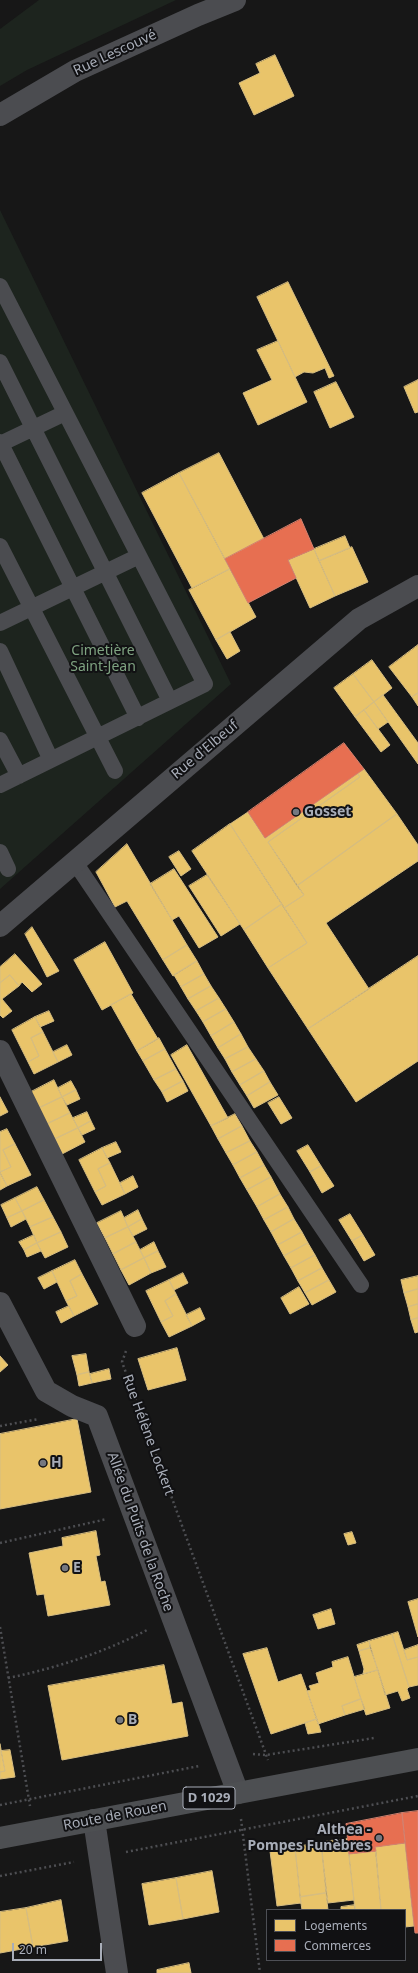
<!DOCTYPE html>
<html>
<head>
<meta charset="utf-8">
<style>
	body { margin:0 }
	#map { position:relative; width:418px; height:1973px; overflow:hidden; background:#171717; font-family:"Noto Sans",sans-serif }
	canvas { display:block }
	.legend { position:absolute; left:266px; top:1909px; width:140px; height:52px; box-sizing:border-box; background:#111113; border:1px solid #4d4f55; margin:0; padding:5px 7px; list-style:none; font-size:12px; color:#a8adb8 }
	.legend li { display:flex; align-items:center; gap:8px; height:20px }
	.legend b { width:20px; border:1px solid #4d4f55 }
	.scale { position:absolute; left:12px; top:1943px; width:90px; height:18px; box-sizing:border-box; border:2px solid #a8adb8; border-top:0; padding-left:5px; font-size:12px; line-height:14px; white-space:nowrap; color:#a8adb8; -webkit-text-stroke:3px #111113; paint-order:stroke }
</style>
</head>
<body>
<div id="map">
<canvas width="418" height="1973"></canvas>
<ul class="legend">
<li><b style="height:11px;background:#e9c46a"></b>Logements</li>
<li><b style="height:11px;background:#e76f51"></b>Commerces</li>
</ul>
<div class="scale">20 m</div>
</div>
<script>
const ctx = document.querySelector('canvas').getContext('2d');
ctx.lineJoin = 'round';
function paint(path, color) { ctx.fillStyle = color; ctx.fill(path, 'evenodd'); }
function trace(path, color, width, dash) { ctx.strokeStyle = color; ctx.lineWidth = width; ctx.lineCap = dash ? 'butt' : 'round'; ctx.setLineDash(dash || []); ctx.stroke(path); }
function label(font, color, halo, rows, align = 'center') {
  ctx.font = font + ' "Noto Sans",sans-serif'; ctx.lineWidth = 4; ctx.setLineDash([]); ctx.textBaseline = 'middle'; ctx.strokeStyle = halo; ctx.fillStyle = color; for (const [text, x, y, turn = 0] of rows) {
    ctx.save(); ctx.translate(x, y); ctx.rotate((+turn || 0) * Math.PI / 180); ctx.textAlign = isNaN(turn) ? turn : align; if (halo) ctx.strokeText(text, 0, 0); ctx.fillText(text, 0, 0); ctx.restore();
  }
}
paint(new Path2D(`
	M 39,0 L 176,0 L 27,70 L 0,86 L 0,29 Z
	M 0,210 L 231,684 L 0,889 Z`), '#1d241e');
const homes = new Path2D(`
	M 275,55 L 294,96 L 254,115 L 239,83 L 260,73 L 256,64 Z
	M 288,282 L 334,376 L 329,378 L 325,368 L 313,373 L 304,372 L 295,377 L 257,297 Z
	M 278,341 L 307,402 L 258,425 L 243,393 L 272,380 L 257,350 Z
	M 418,380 L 418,412 L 415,413 L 404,387 Z
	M 336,382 L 354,417 L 330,428 L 314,392 Z
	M 219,453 L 264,539 L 225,559 L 179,473 Z
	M 179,473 L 230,569 L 192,588 L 142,493 Z
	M 345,536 L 350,548 L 319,561 L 314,549 Z
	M 352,547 L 368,582 L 335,596 L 319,561 Z
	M 314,549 L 335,596 L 310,608 L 288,560 Z
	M 230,569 L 256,617 L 216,640 L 189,590 Z
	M 230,632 L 240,651 L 227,659 L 216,640 Z
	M 418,645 L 418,693 L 412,697 L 389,667 Z
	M 372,660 L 392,688 L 374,702 L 353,674 Z
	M 353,674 L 374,702 L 355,717 L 334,688 Z
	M 418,693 L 418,706 L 412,697 Z
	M 383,695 L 418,743 L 418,764 L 374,702 Z
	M 374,702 L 388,722 L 378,729 L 364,710 Z
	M 364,710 L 390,745 L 381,752 L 355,717 Z
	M 364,769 L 397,814 L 297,886 L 268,842 L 360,777 L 357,773 Z
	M 357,773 L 360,777 L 268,842 L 304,895 L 284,908 L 230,824 L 248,812 L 265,838 Z
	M 397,814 L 418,845 L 418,861 L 326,923 L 369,989 L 308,1029 L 268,968 L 307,943 L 284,908 L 304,895 L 297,886 Z
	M 230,824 L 282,904 L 244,930 L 192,851 Z
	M 127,844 L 187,945 L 163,960 L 127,901 L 115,907 L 96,872 Z
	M 179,851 L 191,869 L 181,876 L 169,857 Z
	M 174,869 L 218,937 L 199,948 L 179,916 L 172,920 L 150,884 Z
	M 207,875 L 240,924 L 221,936 L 189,886 Z
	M 282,904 L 307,943 L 268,968 L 244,930 Z
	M 32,927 L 59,971 L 47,977 L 25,934 Z
	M 105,942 L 133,993 L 102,1010 L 74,960 Z
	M 187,945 L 197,961 L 173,976 L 163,960 Z
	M 15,954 L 42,984 L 32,992 L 22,982 L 19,986 L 10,975 L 0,983 L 0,967 Z
	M 418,956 L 418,1061 L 356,1102 L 308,1029 Z
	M 197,961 L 204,974 L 181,987 L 174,975 Z
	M 204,974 L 211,986 L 188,999 L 181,987 Z
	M 10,975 L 19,986 L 2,999 L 12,1011 L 3,1018 L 0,1015 L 0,983 Z
	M 211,986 L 219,998 L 196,1011 L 188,999 Z
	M 131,994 L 158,1039 L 137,1051 L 111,1005 Z
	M 219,998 L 226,1009 L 203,1022 L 196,1011 Z
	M 226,1009 L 234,1022 L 211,1036 L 203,1022 Z
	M 49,1011 L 54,1021 L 40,1027 L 35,1017 Z
	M 35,1017 L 43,1032 L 31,1038 L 39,1056 L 28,1062 L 12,1030 Z
	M 234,1022 L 241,1034 L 218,1048 L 211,1036 Z
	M 43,1032 L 58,1062 L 34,1074 L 28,1062 L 39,1056 L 31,1038 Z
	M 241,1034 L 248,1047 L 225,1059 L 218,1048 Z
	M 159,1038 L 165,1049 L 143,1061 L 137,1051 Z
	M 67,1045 L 72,1055 L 58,1062 L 53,1052 Z
	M 187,1045 L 228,1118 L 211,1126 L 171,1055 Z
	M 248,1047 L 256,1059 L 232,1072 L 225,1059 Z
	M 165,1049 L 176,1069 L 154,1080 L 143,1061 Z
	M 256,1059 L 264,1071 L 240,1085 L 232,1072 Z
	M 176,1069 L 183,1081 L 162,1092 L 154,1080 Z
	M 264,1071 L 270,1082 L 247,1096 L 240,1085 Z
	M 54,1080 L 62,1097 L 39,1108 L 31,1092 Z
	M 71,1081 L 76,1090 L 62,1097 L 58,1088 Z
	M 183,1081 L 188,1091 L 167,1102 L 162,1092 Z
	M 270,1082 L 278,1095 L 254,1108 L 247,1096 Z
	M 76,1090 L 80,1099 L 67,1105 L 62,1097 Z
	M 0,1097 L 8,1112 L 0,1116 Z
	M 62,1097 L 70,1113 L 47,1124 L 39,1108 Z
	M 279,1097 L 292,1118 L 281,1124 L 268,1103 Z
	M 87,1112 L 91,1121 L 78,1128 L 73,1118 Z
	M 70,1113 L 78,1128 L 55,1139 L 47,1124 Z
	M 235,1114 L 242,1126 L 218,1139 L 211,1126 Z
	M 91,1121 L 95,1129 L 82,1135 L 78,1128 Z
	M 242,1126 L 250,1141 L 226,1153 L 218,1139 Z
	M 78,1128 L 85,1142 L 62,1154 L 55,1139 Z
	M 7,1129 L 15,1144 L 3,1150 L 11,1167 L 0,1172 L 0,1132 Z
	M 250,1141 L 257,1152 L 233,1165 L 226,1153 Z
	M 116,1142 L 121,1152 L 107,1158 L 102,1148 Z
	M 15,1144 L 31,1175 L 7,1186 L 0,1172 L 11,1167 L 3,1150 Z
	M 308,1145 L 321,1166 L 310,1172 L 297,1151 Z
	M 102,1148 L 110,1163 L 98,1169 L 106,1186 L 95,1192 L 79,1160 Z
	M 257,1152 L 264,1165 L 240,1178 L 233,1165 Z
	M 110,1163 L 125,1194 L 102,1205 L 95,1192 L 106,1186 L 98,1169 Z
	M 264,1165 L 271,1177 L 247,1190 L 240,1178 Z
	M 321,1166 L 334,1186 L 322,1193 L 310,1172 Z
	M 0,1173 L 7,1186 L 0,1190 Z
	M 133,1176 L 138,1187 L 125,1194 L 120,1183 Z
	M 271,1177 L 280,1194 L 257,1207 L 247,1190 Z
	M 37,1187 L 44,1200 L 22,1211 L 15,1198 Z
	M 280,1194 L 288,1207 L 264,1220 L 257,1207 Z
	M 15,1198 L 22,1211 L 7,1218 L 1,1205 Z
	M 44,1200 L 53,1217 L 30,1227 L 22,1211 Z
	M 288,1207 L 294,1219 L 271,1232 L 264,1220 Z
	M 138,1210 L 142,1219 L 128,1227 L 124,1218 Z
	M 22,1211 L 26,1219 L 11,1227 L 7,1218 Z
	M 121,1211 L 128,1227 L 105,1238 L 97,1223 Z
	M 350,1214 L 363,1235 L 352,1241 L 339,1220 Z
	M 53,1217 L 61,1232 L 37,1243 L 30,1227 Z
	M 142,1219 L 147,1229 L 133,1236 L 128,1227 Z
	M 294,1219 L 302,1232 L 278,1245 L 271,1232 Z
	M 128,1227 L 136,1242 L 113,1254 L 105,1238 Z
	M 61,1232 L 68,1247 L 45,1258 L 37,1243 Z
	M 302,1232 L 308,1243 L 284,1256 L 278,1245 Z
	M 34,1235 L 37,1243 L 24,1250 L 19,1242 Z
	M 363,1235 L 375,1255 L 364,1261 L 352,1241 Z
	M 136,1242 L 144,1258 L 121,1270 L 113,1254 Z
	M 154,1242 L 158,1251 L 144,1258 L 140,1250 Z
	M 37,1243 L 41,1251 L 27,1257 L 24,1250 Z
	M 308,1243 L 315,1255 L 291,1268 L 284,1256 Z
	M 158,1251 L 166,1267 L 151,1273 L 144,1258 Z
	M 315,1255 L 322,1268 L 298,1281 L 291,1268 Z
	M 144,1258 L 151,1273 L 129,1285 L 121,1270 Z
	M 75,1260 L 82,1274 L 70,1281 L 77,1296 L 66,1301 L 52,1271 Z
	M 322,1268 L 329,1280 L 305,1293 L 298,1281 Z
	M 52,1271 L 57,1282 L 44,1289 L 38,1278 Z
	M 183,1273 L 188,1283 L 174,1290 L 169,1280 Z
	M 82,1274 L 98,1304 L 74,1316 L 66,1301 L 77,1296 L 70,1281 Z
	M 418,1276 L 418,1289 L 404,1293 L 401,1280 Z
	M 169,1280 L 176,1294 L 165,1301 L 173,1316 L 161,1322 L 146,1291 Z
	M 329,1280 L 336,1292 L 312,1305 L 305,1293 Z
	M 299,1287 L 309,1304 L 290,1314 L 281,1298 Z
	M 418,1289 L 418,1304 L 408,1307 L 404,1293 Z
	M 176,1294 L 192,1326 L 169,1337 L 161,1322 L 173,1316 L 165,1301 Z
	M 418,1304 L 418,1318 L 411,1320 L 408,1307 Z
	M 69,1306 L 74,1316 L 61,1323 L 56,1312 Z
	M 200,1308 L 205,1319 L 192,1326 L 186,1315 Z
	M 418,1318 L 418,1332 L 415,1333 L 411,1320 Z
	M 177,1348 L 186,1380 L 148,1390 L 138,1359 Z
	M 86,1354 L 89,1372 L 77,1375 L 72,1356 Z
	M 0,1356 L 8,1365 L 0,1372 Z
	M 109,1369 L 111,1379 L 92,1383 L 90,1374 Z
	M 89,1372 L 92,1383 L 79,1386 L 77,1375 Z
	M 77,1419 L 91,1492 L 0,1509 L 0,1434 Z
	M 96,1531 L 100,1555 L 96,1556 L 101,1582 L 105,1581 L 110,1605 L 48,1616 L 44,1594 L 37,1595 L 29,1553 L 63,1546 L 62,1538 Z
	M 352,1532 L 356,1543 L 348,1545 L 344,1534 Z
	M 418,1599 L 418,1637 L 408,1602 Z
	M 331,1609 L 335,1624 L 318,1629 L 313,1615 Z
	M 398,1632 L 407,1660 L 418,1657 L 418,1685 L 409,1687 L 392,1634 Z
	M 392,1634 L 409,1687 L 407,1689 L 410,1698 L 402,1701 L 398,1691 L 385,1695 L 369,1641 Z
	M 369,1641 L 370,1648 L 359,1651 L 357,1645 Z
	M 418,1645 L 418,1657 L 407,1660 L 404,1650 Z
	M 267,1648 L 278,1682 L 301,1674 L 317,1719 L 271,1734 L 243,1654 Z
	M 370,1648 L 378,1670 L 363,1674 L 364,1669 L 359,1651 Z
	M 348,1657 L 361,1699 L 342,1706 L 345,1715 L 318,1724 L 307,1691 L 311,1690 L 309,1686 L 319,1683 L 316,1673 L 333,1667 L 332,1662 Z
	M 164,1665 L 172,1704 L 182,1702 L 188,1736 L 62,1760 L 48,1686 Z
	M 378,1670 L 390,1708 L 366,1715 L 354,1677 Z
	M 361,1699 L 365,1709 L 345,1715 L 342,1706 Z
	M 317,1719 L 321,1732 L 308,1734 L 305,1723 Z
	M 0,1744 L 5,1771 L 0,1772 Z
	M 10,1750 L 15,1777 L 0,1779 L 0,1772 L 5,1771 L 1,1751 Z
	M 347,1839 L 354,1900 L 328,1903 L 321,1842 Z
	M 321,1843 L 326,1893 L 300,1897 L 295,1847 Z
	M 405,1843 L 414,1926 L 405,1927 L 405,1910 L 381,1910 L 375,1847 Z
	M 295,1848 L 301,1903 L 277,1906 L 270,1851 Z
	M 376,1851 L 381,1910 L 355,1910 L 349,1854 Z
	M 212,1871 L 219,1912 L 183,1919 L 176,1878 Z
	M 176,1878 L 183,1919 L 149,1925 L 142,1884 Z
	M 326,1893 L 328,1910 L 302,1910 L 300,1897 Z
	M 61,1900 L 68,1941 L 33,1947 L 26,1908 Z
	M 355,1905 L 355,1910 L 341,1910 L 341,1907 Z
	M 26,1908 L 33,1947 L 0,1953 L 0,1912 Z
	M 189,1963 L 191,1973 L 157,1973 L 157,1970 Z`);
paint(homes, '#e9c46a');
trace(homes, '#d6bd81', 1);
const shops = new Path2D(`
	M 301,519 L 314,549 L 288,560 L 296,578 L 248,603 L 225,559 Z
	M 344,743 L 364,769 L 265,838 L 248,812 Z
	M 418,1811 L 418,1933 L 415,1933 L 402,1813 Z
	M 402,1813 L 405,1843 L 375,1847 L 376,1851 L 349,1854 L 346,1824 Z`);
paint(shops, '#e76f51');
trace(shops, '#d48270', 1);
trace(new Path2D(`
	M 126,1351 L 122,1362 L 268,1760
	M 0,1426 L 39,1419
	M 0,1543 L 107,1519
	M 0,1627 L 30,1806
	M 8,1678 C 57,1668 105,1652 149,1629
	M 253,1754 L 266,1755 L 374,1738
	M 0,1805 L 199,1766
	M 241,1819 L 260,1973
	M 126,1852 L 418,1796
	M 0,1876 L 74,1862`), '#4d4e52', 2.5, [2, 3]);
trace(new Path2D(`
	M 0,286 L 205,684 L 0,785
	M 0,362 L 170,701
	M 0,442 L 138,718
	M 0,444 L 65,413
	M 0,546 L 115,771
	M 0,623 L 139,556
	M 0,651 L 51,760
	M 0,740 L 19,776
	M 0,852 L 8,869
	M 74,861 L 361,1285`), '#4b4c50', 16);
trace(new Path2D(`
	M 0,115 L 75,71 L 198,15 L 235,0
	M 0,926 L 359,619 L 418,586
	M 0,1051 L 135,1326
	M 0,1303 L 46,1391 L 72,1406 L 97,1416 L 238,1793
	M 94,1820 L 117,1973`), '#4b4c50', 22);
trace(new Path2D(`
	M 0,1838 L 418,1759`), '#4d4f52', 22);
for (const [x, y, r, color] of [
	[296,812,4,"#757880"],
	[43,1463,4,"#757880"],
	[65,1568,4,"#757880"],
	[120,1720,4,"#757880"],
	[379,1838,4,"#757880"]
]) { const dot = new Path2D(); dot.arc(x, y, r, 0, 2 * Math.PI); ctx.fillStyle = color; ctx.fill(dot); trace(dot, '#111113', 1.5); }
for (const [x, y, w] of [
	[209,1798,52]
]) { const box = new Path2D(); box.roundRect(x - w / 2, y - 11, w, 22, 3); ctx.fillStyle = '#111113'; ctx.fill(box); trace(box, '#a8adb8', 1); }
label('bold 13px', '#a8adb8', null, [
	["D 1029",209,1798]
]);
label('14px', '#a8adb8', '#111113', [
	["Rue Lescouvé",115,53,-25],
	["Rue d'Elbeuf",205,750,-40],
	["Rue Hélène Lockert",148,1435,70],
	["Allée du Puits de la Roche",140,1532,70],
	["Route de Rouen",115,1816,-11]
]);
label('14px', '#7fa381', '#111113', [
	["Cimetière",103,651],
	["Saint-Jean",103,667]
]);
label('bold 14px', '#a8adb8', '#111113', [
	["Gosset",304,812],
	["H",51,1463],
	["E",73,1568],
	["B",128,1720],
	["Althea -",371,1830,"right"],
	["Pompes Funèbres",371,1846,"right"]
], 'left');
</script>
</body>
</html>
